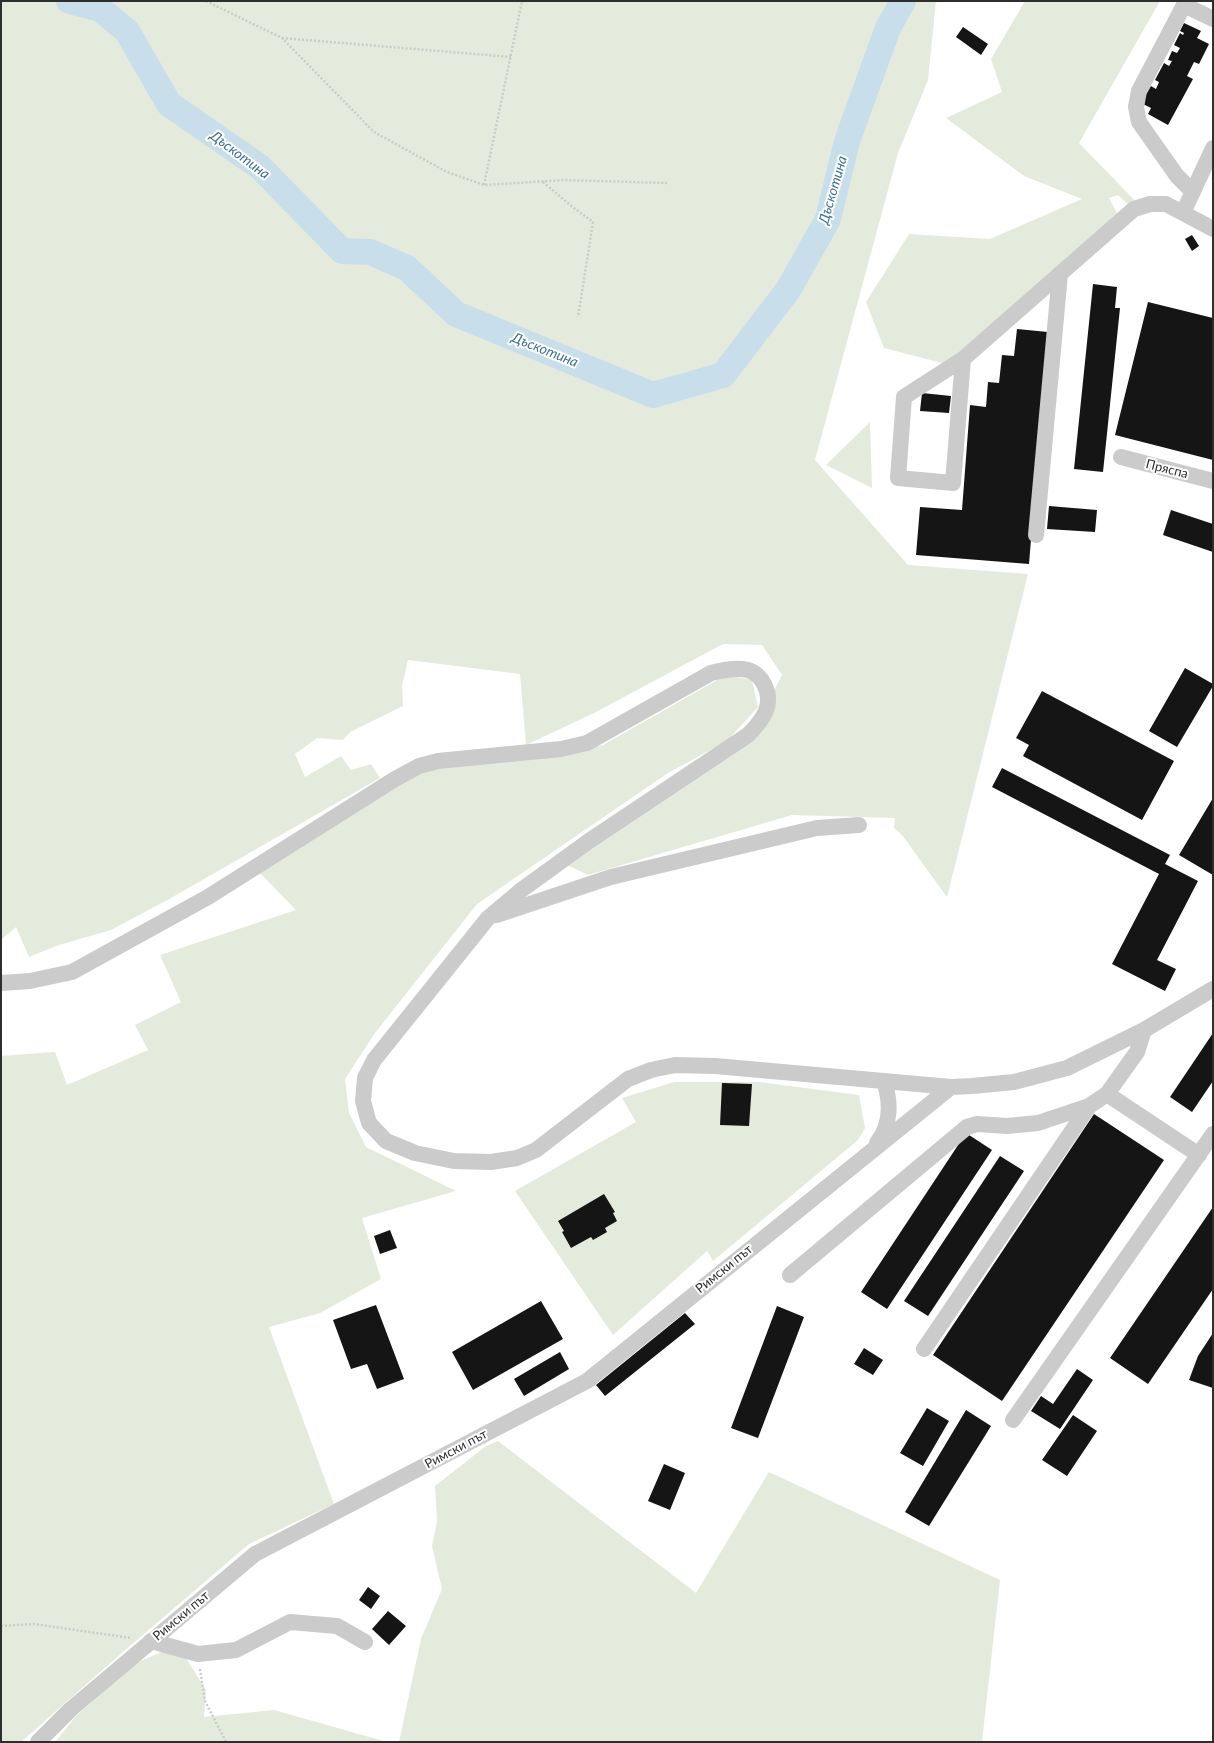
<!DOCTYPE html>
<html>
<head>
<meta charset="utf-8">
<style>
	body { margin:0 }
	#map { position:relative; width:1214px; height:1743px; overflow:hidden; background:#fff; font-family:Lato,sans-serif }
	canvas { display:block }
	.frame { position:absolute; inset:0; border:2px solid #2e2e2e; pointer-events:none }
</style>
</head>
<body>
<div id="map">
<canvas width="1214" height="1743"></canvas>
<div class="frame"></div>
</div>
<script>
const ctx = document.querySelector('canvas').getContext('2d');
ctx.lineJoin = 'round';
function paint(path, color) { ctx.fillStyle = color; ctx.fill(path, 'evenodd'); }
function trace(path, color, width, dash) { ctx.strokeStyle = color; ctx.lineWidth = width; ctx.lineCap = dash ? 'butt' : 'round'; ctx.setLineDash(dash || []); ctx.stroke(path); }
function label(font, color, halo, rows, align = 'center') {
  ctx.font = font + ' Lato,sans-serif'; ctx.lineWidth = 4; ctx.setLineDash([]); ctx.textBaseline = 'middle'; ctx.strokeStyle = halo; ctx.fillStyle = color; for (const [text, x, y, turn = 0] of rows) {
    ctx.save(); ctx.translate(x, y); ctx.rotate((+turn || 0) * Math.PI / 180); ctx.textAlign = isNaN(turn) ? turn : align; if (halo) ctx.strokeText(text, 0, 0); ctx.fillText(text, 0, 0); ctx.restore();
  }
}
paint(new Path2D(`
	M 1,1 L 936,1 L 928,80 L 898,153 L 815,460 L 908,565 L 1028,574 L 947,897 L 902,835 L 894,828 L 895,818 L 792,815 L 588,875 L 563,863 L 755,728 L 782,675 L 762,645 L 723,644 L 594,713 L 526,745 L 520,674 L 408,660 L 402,686 L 403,706 L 350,732 L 343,740 L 317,738 L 295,754 L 305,777 L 341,756 L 351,770 L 371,764 L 380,778 L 171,898 L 111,930 L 59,945 L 29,957 L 16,927 L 1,940 Z
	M 1025,1 L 1160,1 L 1079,143 L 1147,213 L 1139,215 L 1118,195 L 1109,198 L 1118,215 L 950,360 L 942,363 L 884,348 L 866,302 L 909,234 L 990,239 L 1082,199 L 1024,176 L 946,118 L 1002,92 L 991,59 Z
	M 870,422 L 872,488 L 826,465 Z
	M 726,675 L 752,680 L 758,707 L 727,741 L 668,773 L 477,904 L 375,1033 L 345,1079 L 349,1113 L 366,1147 L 456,1191 L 362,1218 L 381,1279 L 320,1313 L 269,1327 L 334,1504 L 249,1544 L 124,1651 L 21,1742 L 1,1742 L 1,1056 L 55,1052 L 67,1085 L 148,1050 L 135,1025 L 181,1002 L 160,955 L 296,910 L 256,869 L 382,788 L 441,765 L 551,756 L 603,745 Z
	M 674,1082 L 759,1082 L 859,1095 L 865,1128 L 858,1140 L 713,1261 L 707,1251 L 613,1335 L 515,1191 L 636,1122 L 622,1098 Z
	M 498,1441 L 696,1593 L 769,1472 L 1000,1580 L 982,1742 L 399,1742 L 421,1639 L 442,1589 L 432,1546 L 437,1521 L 435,1486 L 486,1446 Z
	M 178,1645 L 206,1690 L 204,1717 L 274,1710 L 387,1742 L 56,1741 L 76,1716 L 136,1663 Z`), '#e5ebdc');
trace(new Path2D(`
	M 69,1 L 100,9 L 127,31 L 169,104 L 260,167 L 342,251 L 370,252 L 407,268 L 456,314 L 653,395 L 723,375 L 788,290 L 828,219 L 847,141 L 888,28 L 903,1`), '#c9deeb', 26);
paint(new Path2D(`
	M 1184,23 L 1201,31 L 1197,38 L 1209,44 L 1199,64 L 1194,62 L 1187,76 L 1193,79 L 1168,125 L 1148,114 L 1151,108 L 1141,103 L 1151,86 L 1156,89 L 1159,82 L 1155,80 L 1164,63 L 1169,66 L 1172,61 L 1168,60 L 1172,51 L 1177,53 L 1180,48 L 1174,45 L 1180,33 L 1183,35 L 1184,33 L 1180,31 Z
	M 963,27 L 988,44 L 981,55 L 956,37 Z
	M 1192,235 L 1199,246 L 1192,251 L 1185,239 Z
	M 1093,284 L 1117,287 L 1115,308 L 1120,308 L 1103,472 L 1074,469 Z
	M 1148,302 L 1213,318 L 1213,460 L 1115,435 Z
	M 1017,329 L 1048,332 L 1029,564 L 916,555 L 920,507 L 962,510 L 970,405 L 986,407 L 988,382 L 999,383 L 1002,355 L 1014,356 Z
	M 922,393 L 951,396 L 949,413 L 920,411 Z
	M 1049,506 L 1097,510 L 1095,532 L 1047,529 Z
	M 1171,510 L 1213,524 L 1213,552 L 1163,535 Z
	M 1185,668 L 1213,684 L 1213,686 L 1177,747 L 1149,731 Z
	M 1042,691 L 1174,761 L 1142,820 L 1023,756 L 1029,745 L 1016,738 Z
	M 1002,768 L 1170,855 L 1165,864 L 1198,881 L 1157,960 L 1176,969 L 1165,991 L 1112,964 L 1159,874 L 992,787 Z
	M 1213,798 L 1213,875 L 1179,855 Z
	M 1213,1033 L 1213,1081 L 1192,1112 L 1170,1097 Z
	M 722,1083 L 752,1084 L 749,1126 L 720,1125 Z
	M 1094,1114 L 1164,1160 L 1002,1401 L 933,1355 Z
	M 966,1133 L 992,1150 L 887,1309 L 861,1292 Z
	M 1000,1156 L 1024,1171 L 928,1316 L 904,1301 Z
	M 604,1194 L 615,1212 L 613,1213 L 617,1221 L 605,1228 L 607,1232 L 593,1240 L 591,1237 L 571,1248 L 562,1232 L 564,1231 L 558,1221 Z
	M 1213,1207 L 1213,1289 L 1148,1384 L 1110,1358 Z
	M 390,1230 L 397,1248 L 380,1254 L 374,1236 Z
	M 541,1301 L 563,1339 L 473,1390 L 452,1352 Z
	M 376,1305 L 404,1379 L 377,1389 L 367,1364 L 351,1369 L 333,1320 Z
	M 777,1306 L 804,1317 L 758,1438 L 731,1428 Z
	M 685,1313 L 695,1324 L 605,1396 L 596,1385 Z
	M 1213,1333 L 1213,1388 L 1189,1380 L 1198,1356 Z
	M 864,1348 L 883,1360 L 873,1375 L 854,1364 Z
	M 560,1352 L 569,1369 L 524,1396 L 514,1379 Z
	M 1077,1369 L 1093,1380 L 1060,1429 L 1031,1411 L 1041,1396 L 1053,1404 Z
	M 927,1408 L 949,1421 L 923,1466 L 900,1453 Z
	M 966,1410 L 991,1426 L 929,1526 L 905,1512 Z
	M 1073,1415 L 1097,1431 L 1067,1476 L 1042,1460 Z
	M 664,1464 L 685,1473 L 670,1510 L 648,1501 Z
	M 368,1587 L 380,1596 L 371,1609 L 359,1600 Z
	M 388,1611 L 406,1626 L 389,1645 L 372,1629 Z`), '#151515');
trace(new Path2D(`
	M 206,1 L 282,38 L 374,132 L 447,172 L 484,185 L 564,180 L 667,183
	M 282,38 L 511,57
	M 543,182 L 570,205 L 593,222 L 578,317
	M 484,185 L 522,1
	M 1,1626 L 34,1624 L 131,1638
	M 200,1669 L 205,1701 L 226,1742`), '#cbcbcb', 2.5, [2, 2]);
trace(new Path2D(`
	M 1193,192 L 1177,176 L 1139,122 L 1136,107 L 1139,91 L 1184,5 L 1213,19
	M 1183,213 L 1213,148
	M 963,359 L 904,397 L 898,478 L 953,483 L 963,359 L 1134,209 L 1150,204 L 1166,204 L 1213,229
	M 1121,457 L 1213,481
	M 1036,535 L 1060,274
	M 497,915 L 611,877 L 817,828 L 859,825
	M 1,983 L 30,981 L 72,972 L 208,897 L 395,779 L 419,766 L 438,761 L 561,749 L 587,743 L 711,673 C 723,670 736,667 748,670 C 755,672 761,678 764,684 C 775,705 762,721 748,735 L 589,841 L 520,891 L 488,918 L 374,1060 L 365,1078 L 363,1101 L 369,1123 L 386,1141 L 415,1153 L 454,1161 L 491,1162 L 517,1158 L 536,1150 L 628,1079 L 651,1070 L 675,1065 L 715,1066 L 951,1087 L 972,1086 L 1014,1082 L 1067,1068 L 1144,1030 L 1213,989
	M 1107,1094 L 1199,1155
	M 877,1143 C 891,1125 891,1102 884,1081
	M 790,1275 L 967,1127 L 977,1124 L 1007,1126 L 1038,1123 L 1089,1106
	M 924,1349 L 1089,1106 L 1107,1094 L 1137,1052 L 1144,1030
	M 1013,1420 L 1213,1134
	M 151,1641 L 198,1654 L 236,1650 L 290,1622 L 337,1626 L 365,1642
	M 38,1742 L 71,1709 L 255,1554 L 587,1381 L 951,1087`), '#cbcbcb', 16);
label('13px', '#2e2e2e', '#fff', [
	["Пряспа",1167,469,14],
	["Римски път",724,1269,-39],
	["Римски път",456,1449,-28],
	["Римски път",181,1616,-40]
]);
label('italic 14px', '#3e718f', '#fff', [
	["Дъскотина",240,155,37],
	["Дъскотина",833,190,-74],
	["Дъскотина",545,350,22]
]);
</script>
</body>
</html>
